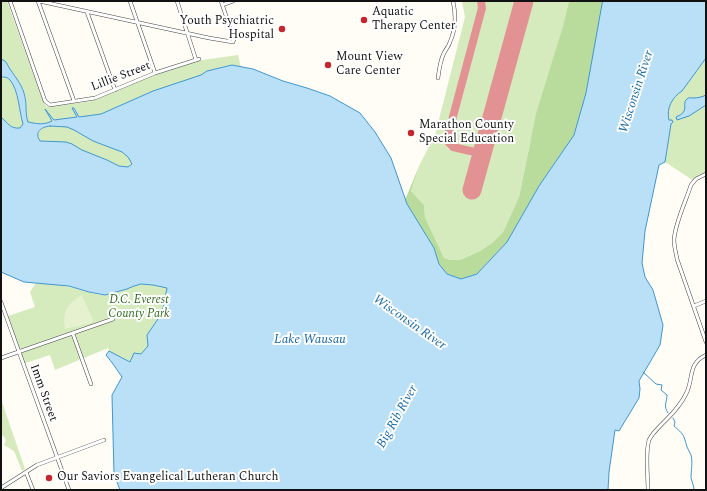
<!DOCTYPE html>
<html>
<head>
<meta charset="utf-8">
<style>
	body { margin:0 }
	#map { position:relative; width:707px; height:491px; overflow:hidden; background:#fffdf5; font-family:Spectral,serif }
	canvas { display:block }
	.frame { position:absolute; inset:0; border:2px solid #111; pointer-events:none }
</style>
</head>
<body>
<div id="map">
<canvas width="707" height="491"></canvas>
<div class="frame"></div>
</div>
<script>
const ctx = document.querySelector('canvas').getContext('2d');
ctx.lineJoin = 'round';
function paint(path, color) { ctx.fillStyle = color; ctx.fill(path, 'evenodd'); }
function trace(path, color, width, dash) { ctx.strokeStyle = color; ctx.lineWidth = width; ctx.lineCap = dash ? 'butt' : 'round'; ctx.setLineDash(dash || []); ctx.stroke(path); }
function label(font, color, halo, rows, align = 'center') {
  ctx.font = font + ' Spectral,serif'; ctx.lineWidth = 4; ctx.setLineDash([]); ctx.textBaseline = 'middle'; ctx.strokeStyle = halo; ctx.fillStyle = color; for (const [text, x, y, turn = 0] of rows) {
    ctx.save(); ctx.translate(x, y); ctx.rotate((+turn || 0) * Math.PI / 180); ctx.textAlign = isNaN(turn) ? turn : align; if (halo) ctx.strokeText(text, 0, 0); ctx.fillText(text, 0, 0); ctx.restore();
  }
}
paint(new Path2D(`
	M 1,1 L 7,1 L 42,98 L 46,106 L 49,107 L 92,101 L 152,76 L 202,60 L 238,55 L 241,67 L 232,65 L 207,71 L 201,75 L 153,91 L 101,114 L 79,117 L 75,108 L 73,108 L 77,117 L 54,120 L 47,111 L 52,121 C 44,125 37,124 28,122 C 25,114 27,105 26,97 C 23,86 16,78 10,69 C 8,67 7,63 5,61 L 1,59 Z
	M 462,1 L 478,1 L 479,8 L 444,136 C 444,141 445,145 449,149 L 470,155 C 473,158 474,159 474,163 L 467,188 L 479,191 L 531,1 L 569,1 L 563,26 L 530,143 L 519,197 L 503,232 L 492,243 L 480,251 L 460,260 L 450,260 L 444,258 L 425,217 L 424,205 L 411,191 L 420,164 L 435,135 L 465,17 Z
	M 484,1 L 518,1 L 479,143 L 476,148 C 471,149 455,147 452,142 C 451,141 451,140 451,139 L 485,10 Z
	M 706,58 L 706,174 L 694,181 L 665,162 L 671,124 L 673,122 L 672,120 L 669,120 C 666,108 672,97 682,91 Z
	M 1,77 C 5,77 7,77 10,80 C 18,90 20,112 23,124 L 20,128 C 10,129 8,123 1,117 Z
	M 50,126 L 67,127 L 74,130 L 93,141 L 122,152 L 128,157 L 132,164 L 128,167 L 119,166 L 107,160 L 82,150 L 56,142 L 40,141 C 34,132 41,127 50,126 Z
	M 36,283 C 47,284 60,284 70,287 C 81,289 93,295 104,295 C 112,295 126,289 134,286 C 144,282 157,286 168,288 L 162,313 L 147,335 L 148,346 L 141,354 L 130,362 L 109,351 L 108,348 L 55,370 L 50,355 L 23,364 L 19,352 L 86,327 L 21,349 L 19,348 L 8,316 L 35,307 L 30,292 Z
	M 1,399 L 25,469 L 22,471 L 14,451 L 4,445 C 7,441 6,437 1,435 Z`), '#d5ebbd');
paint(new Path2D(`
	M 569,1 L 603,1 L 586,93 L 574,135 L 539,186 L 507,242 L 477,274 L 461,279 L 447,274 L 439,264 L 434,248 L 407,204 L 405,200 L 420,164 L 411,191 L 424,205 L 425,217 L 444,258 L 450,260 L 460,260 L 480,251 L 492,243 L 503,232 L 519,197 L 536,114 L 563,26 Z`), '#b9dc9c');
paint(new Path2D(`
	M 82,295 L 93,320 L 91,323 L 65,329 C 62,312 67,303 82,295 Z`), '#e6f2cf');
const water = new Path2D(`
	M 603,1 L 706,1 L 706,58 L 682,91 C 672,97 666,109 669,120 L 672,120 L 673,122 L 671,124 L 665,162 L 659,165 L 645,231 L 642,263 L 645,277 L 653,290 L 663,325 L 660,345 L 639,381 L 640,389 L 639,398 L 619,431 L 615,430 L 609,472 L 608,490 L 120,490 L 114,474 L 112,395 L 122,377 L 113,364 L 106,355 L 109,351 L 130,362 L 134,353 L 141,354 L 148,346 L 147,335 L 162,313 L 167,288 L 153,285 L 141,284 L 134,286 L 127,289 L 105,295 L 89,292 L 69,286 L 24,282 L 1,272 L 1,117 C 8,123 10,129 20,128 L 23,124 C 19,111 19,91 10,80 C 7,77 5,77 1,77 L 1,59 L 5,61 C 7,63 8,66 10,69 C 16,78 23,86 25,97 C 27,105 25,114 28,122 C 37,124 44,125 52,121 L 45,109 L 54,120 L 77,117 L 72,108 L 74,108 L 79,117 L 101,114 L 153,91 L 201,75 L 207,71 L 232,65 L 253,69 L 283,81 L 307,88 L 330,96 L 360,113 L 375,132 L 391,158 L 407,204 L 434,248 L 439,264 L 447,274 L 461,279 L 477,274 L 507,242 L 539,186 L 574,135 L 586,93 ZM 50,126 L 67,127 L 74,130 L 93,141 L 122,152 L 128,157 L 132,164 L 128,167 L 119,166 L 107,160 L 82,150 L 72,144 L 66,142 L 40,141 C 34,132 41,127 50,126 Z
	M 706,95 L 706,105 L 689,116 L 677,120 L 676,117 C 678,116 683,114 684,111 C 686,107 683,102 687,99 C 689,97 690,98 693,98 C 698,98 702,97 706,95 Z`);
paint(water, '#b9e0f7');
trace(water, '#3f96cf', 1);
trace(new Path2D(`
	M 643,372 L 656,384 L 662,385 L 661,390 L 667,395 C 667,402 663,406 668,413
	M 673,418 L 675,422 L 674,426 C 684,435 683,433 687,447 C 688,450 690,452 691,455 C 693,463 691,470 691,478 C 692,482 694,486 694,490`), '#3f96cf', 1);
trace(new Path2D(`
	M 481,1 L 482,8 L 447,139 L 449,143 L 453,147 L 483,154`), '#e29292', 8);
trace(new Path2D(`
	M 472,190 L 524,1`), '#e29292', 19);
const minor = new Path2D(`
	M 10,1 L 45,101 L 50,105 L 95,98 L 155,73 L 199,59
	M 38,1 L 74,101
	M 39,1 L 209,38 L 233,42 L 234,39 L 221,1
	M 130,1 L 155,73
	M 177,1 L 196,60
	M 222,5 L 233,1
	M 87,12 L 115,90
	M 438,78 C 439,70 440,61 444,53 C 446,49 449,46 450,42 C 456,29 456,15 453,1
	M 706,174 L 696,179 L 691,185 C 686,201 675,223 674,240 C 674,246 676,253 677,259 L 706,342
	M 1,302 L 69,490
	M 694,306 L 706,301
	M 73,334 L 91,384
	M 1,358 L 113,319
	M 26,472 L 33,490
	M 1,488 L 37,465 L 104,440
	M 648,490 C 648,477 645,453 649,440 C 653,432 660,426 667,419 C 674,412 681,404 686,394 C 694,379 687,364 706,355`);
trace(minor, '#444', 4);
trace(minor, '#fff', 3);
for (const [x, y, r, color] of [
	[364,20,4,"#c4262e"],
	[282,29,4,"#c4262e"],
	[328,65,4,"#c4262e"],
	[411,133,4,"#c4262e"],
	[49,478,4,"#c4262e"]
]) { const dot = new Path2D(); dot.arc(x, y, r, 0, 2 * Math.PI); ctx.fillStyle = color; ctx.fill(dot); trace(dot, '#fff', 1.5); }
label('12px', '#111', '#fff', [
	["Aquatic",372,13],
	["Therapy Center",372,27],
	["Youth Psychiatric",274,22,"right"],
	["Hospital",274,36,"right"],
	["Mount View",336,58],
	["Care Center",336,72],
	["Marathon County",419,126],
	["Special Education",419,140],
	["Our Saviors Evangelical Lutheran Church",57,478]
], 'left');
label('12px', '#111', '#fff', [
	["Lillie Street",121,77,-21],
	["Imm Street",43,393,70]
]);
label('italic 12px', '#2f6b1f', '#fff', [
	["D.C. Everest",139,301],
	["County Park",139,315]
]);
label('italic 13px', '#1768a6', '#fff', [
	["Wisconsin River",637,92,-72],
	["Wisconsin River",409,323,35],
	["Lake Wausau",310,340],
	["Big Rib River",398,417,-61]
]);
</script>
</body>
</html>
